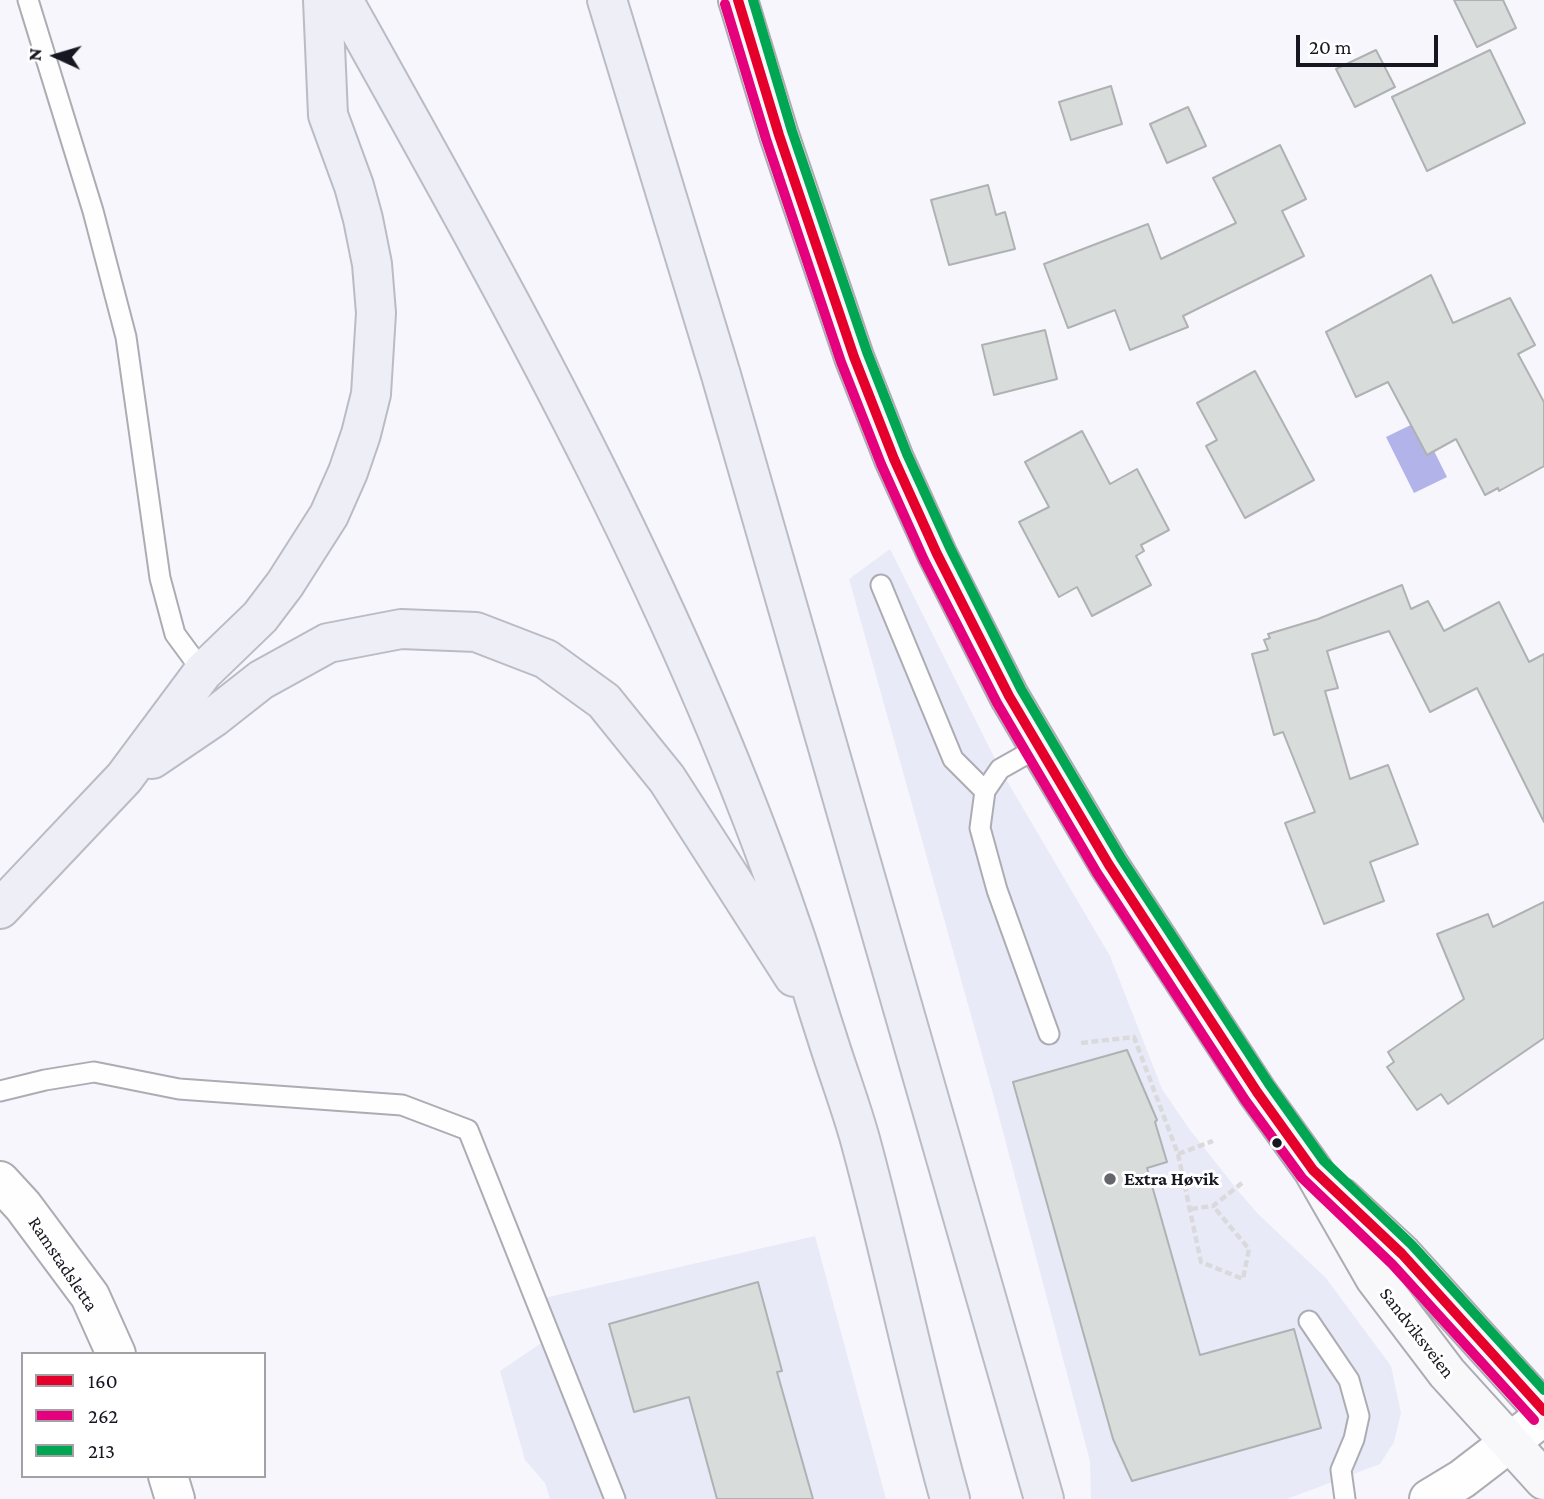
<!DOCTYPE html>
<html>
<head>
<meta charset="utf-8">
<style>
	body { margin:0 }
	#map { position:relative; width:1544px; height:1499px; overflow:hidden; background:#f6f6fc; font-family:"Crimson Pro",serif }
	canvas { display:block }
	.legend { position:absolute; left:21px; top:1352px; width:245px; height:126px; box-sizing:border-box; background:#fff; border:2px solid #a2a2a6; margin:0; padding:9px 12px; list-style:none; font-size:21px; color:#171721 }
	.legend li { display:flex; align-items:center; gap:14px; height:35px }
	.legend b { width:35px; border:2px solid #a2a2a6 }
	.north { position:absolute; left:21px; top:21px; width:70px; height:70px; -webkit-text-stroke:5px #fff; paint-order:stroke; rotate:274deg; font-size:19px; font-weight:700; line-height:28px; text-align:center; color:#171721 }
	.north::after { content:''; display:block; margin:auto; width:24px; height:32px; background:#171721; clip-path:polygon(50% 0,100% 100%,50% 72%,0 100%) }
	.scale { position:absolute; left:1296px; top:35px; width:142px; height:32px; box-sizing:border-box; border:4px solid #171721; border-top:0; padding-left:9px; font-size:21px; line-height:24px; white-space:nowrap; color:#171721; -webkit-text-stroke:5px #fff; paint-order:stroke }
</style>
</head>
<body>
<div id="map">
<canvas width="1544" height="1499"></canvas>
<ul class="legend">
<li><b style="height:9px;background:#e4002b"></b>160</li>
<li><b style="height:9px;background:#e5007d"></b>262</li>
<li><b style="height:9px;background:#00a651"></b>213</li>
</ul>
<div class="north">N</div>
<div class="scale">20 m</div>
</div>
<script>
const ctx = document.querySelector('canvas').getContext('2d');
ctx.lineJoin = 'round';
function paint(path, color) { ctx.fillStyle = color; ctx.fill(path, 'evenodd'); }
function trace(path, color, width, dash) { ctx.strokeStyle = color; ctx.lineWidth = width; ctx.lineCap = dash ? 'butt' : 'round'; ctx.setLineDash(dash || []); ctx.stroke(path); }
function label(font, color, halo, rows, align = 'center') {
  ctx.font = font + ' "Crimson Pro",serif'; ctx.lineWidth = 6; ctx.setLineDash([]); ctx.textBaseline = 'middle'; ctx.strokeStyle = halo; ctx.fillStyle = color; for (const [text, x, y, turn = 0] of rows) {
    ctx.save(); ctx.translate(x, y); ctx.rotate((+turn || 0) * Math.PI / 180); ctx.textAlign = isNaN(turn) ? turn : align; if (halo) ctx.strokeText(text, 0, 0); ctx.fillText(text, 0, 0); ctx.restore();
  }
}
paint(new Path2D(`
	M 890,549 L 1000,769 L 1110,956 L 1162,1089 L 1190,1130 L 1239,1192 L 1258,1214 L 1326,1278 L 1391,1366 L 1401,1413 L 1394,1442 L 1380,1464 L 1287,1499 L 1091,1499 L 1090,1461 L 993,1094 L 849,579 Z
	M 815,1236 L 886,1499 L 550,1499 L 545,1483 L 525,1460 L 500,1371 L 543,1342 L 531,1301 Z`), '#e9eaf8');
paint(new Path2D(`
	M 1419,421 L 1447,477 L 1414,493 L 1386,437 Z`), '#b1b3e9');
const building = new Path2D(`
	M 1454,0 L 1503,0 L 1516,28 L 1477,47 Z
	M 1376,50 L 1395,87 L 1355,107 L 1336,69 Z
	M 1490,50 L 1525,123 L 1427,171 L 1392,97 Z
	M 1111,86 L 1122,124 L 1071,140 L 1059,102 Z
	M 1188,107 L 1206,146 L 1167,163 L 1150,124 Z
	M 1280,145 L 1306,199 L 1282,211 L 1304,256 L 1183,316 L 1188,327 L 1130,350 L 1115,310 L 1068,328 L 1044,264 L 1148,224 L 1161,259 L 1236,223 L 1213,178 Z
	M 988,185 L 996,215 L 1005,212 L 1015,249 L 949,265 L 931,200 Z
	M 1431,275 L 1453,323 L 1510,298 L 1535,345 L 1518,354 L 1544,402 L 1544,466 L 1499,491 L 1498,488 L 1485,495 L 1456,439 L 1427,455 L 1388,382 L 1356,397 L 1326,332 Z
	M 1045,330 L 1057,379 L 994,395 L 982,345 Z
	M 1255,371 L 1314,480 L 1245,518 L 1206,446 L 1217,440 L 1197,403 Z
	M 1082,431 L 1110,484 L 1137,469 L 1169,530 L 1141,545 L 1144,551 L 1136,556 L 1151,585 L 1092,616 L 1077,587 L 1059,597 L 1019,522 L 1049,507 L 1025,462 Z
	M 1402,585 L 1411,609 L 1428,601 L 1444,631 L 1499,602 L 1529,662 L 1544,654 L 1544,822 L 1477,688 L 1430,712 L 1389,631 L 1327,651 L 1338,688 L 1325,691 L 1350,779 L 1388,765 L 1418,844 L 1370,862 L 1384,901 L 1324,924 L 1285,823 L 1315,812 L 1283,732 L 1274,735 L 1252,654 L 1268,650 L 1264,640 L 1270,638 L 1268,634 L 1318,619 Z
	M 1544,902 L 1544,1038 L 1448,1104 L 1441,1094 L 1417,1110 L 1387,1067 L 1394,1062 L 1388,1052 L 1464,999 L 1437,934 L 1488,914 L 1493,927 Z
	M 1127,1050 L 1157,1120 L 1155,1122 L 1167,1162 L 1147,1168 L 1200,1355 L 1294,1329 L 1321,1428 L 1132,1481 L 1113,1439 L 1013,1082 Z
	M 758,1282 L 782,1371 L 777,1372 L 813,1499 L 717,1499 L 689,1397 L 634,1412 L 609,1324 Z`);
paint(building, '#d8dddc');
trace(building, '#aeb2b2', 2);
const service = new Path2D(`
	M 28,0 L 93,211 L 126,337 L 160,578 L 175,634 L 203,672
	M 881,585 L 953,759 L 985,791
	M 1039,747 L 1000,769 L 985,791 L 980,828 L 997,890 L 1049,1034
	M 0,1091 L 45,1080 L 94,1072 L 179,1089 L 402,1105 L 468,1130 L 615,1499
	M 1309,1321 L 1349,1380 L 1359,1416 L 1354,1439 L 1341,1470 L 1345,1499`);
const minor = new Path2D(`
	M 0,1181 L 23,1206 L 90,1296 L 116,1354
	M 168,1476 L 175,1499
	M 1429,1499 L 1462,1479 L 1544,1416`);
const secondary = new Path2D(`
	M 738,0 L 779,135 L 854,357 L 894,459 L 937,554 L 1009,696 L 1109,865 L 1257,1092 L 1313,1170 L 1375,1278 L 1447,1373 L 1544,1480
	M 1342,1198 L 1402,1254 L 1544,1411`);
const trunk = new Path2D(`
	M 343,0 C 510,299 680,599 791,925 C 804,961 814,998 826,1034 C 837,1070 851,1106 861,1143 C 893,1261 917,1381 950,1499
	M 607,0 L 721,375 L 1044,1499
	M 152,759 L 214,717 L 261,680 L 328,643 L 401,629 L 476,632 L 546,659 L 604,701 L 667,779 L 794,977
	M 0,909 L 124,778 L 203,672 L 260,617 L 285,584 L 329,515 L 348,472 L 361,434 L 371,394 L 376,313 L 372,264 L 363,219 L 354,186 L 328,115 L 323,0`);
trace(service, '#acacb3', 23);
trace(minor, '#acacb3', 42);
trace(secondary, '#acacb3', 42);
trace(trunk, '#bbbbc6', 42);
trace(new Path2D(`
	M 1081,1043 L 1134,1037 L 1178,1154 L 1213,1141
	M 1178,1154 L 1201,1262 L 1243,1279 L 1249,1249 L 1213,1206
	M 1191,1209 L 1213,1206 L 1242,1183`), '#dadadc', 4.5, [7, 3.5]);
trace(service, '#fefeff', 19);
trace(minor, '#fefeff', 38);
trace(secondary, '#f8f8fa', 38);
trace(trunk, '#eeeef6', 38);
trace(new Path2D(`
	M 738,0 L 779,135 L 854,357 L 894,459 L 937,554 L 1009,696 L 1109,865 L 1257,1092 L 1313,1170 L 1402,1254 L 1544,1411`), '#e4002b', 10);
trace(new Path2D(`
	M 725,4 L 766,139 L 841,362 L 881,464 L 924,560 L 997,703 L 1097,873 L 1245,1100 L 1302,1178 L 1392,1264 L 1534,1420`), '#e5007d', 10);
trace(new Path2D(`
	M 753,0 L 792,131 L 867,352 L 907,454 L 950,548 L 1021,689 L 1121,858 L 1269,1084 L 1324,1161 L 1412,1245 L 1544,1390`), '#00a651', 10);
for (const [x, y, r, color] of [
	[1277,1143,6,"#171721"],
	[1110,1179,7,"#65656e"]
]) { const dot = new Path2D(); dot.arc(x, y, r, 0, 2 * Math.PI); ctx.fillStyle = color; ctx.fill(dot); trace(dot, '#fff', 2.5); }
label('bold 19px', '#171721', '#fff', [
	["Extra Høvik",1124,1179]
], 'left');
label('19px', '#171721', '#fff', [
	["Ramstadsletta",63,1264,56],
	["Sandviksveien",1417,1333,52]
]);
</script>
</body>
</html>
